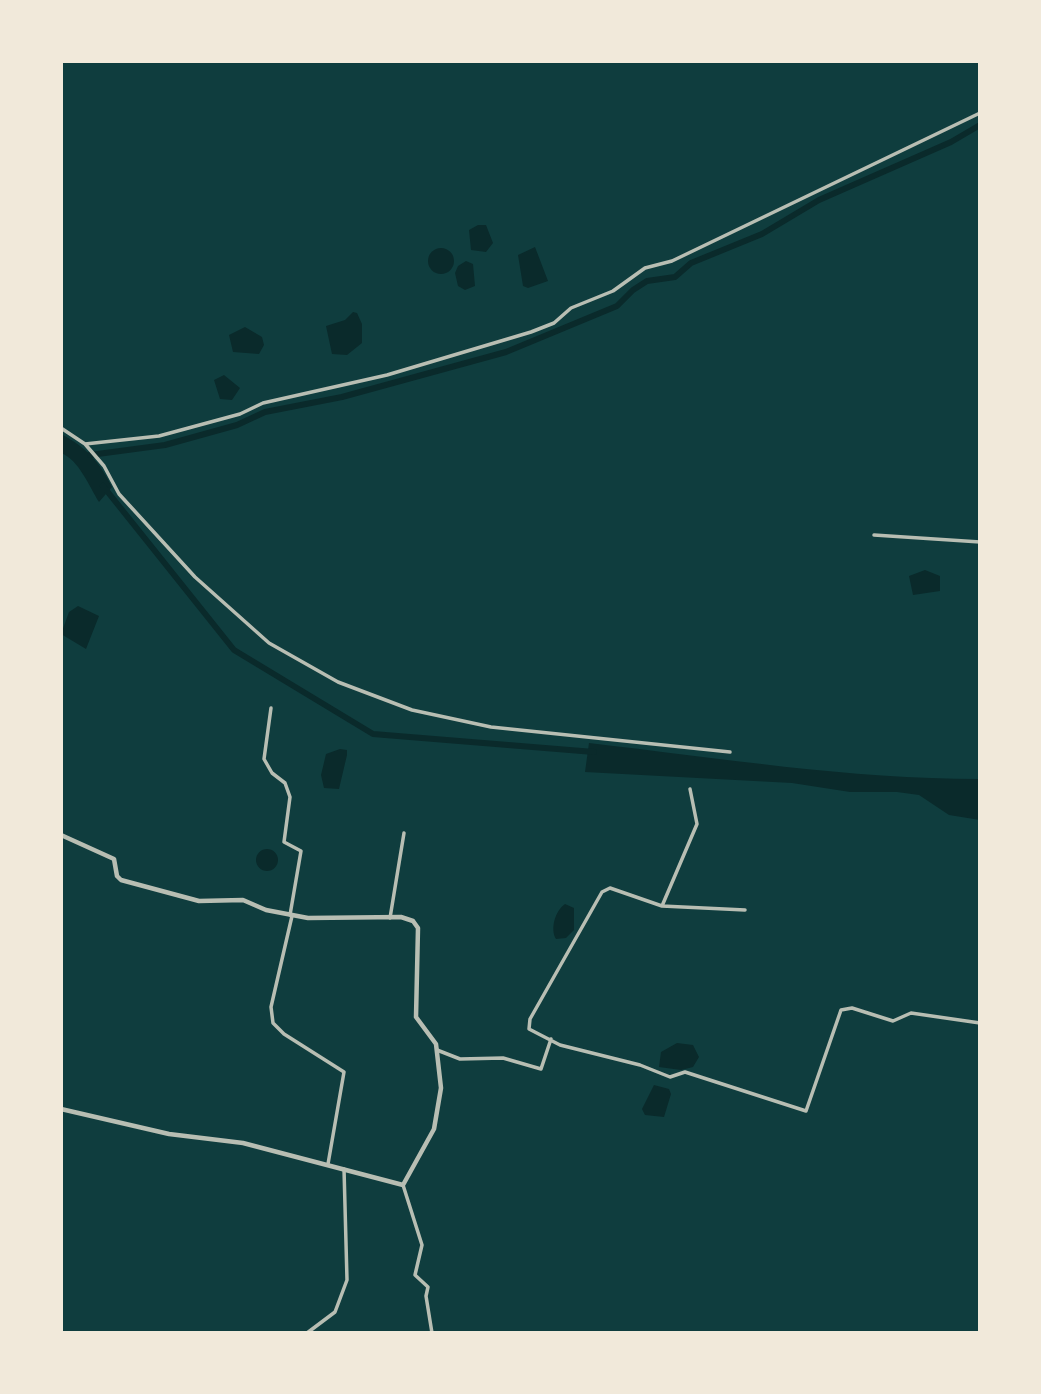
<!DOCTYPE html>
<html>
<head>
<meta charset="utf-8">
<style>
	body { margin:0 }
	#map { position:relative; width:1041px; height:1394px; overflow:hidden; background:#0f3d3e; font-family:"Alegreya Sans",sans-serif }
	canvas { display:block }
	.frame { position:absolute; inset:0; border:63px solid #f1e9da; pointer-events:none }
</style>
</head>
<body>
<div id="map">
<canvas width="1041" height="1394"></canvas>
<div class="frame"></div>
</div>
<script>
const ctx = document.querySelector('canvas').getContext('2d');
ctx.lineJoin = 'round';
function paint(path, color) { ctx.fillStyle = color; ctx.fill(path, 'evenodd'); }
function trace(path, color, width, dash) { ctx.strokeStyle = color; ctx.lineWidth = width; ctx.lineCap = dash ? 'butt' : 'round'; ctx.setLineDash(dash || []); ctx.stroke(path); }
paint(new Path2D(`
	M 478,225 L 486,225 L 493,243 L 486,252 L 471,250 L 469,230 Z
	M 535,247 L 548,281 L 528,288 L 523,286 L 518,255 Z
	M428 261a13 13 0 1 1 26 0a13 13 0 1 1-26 0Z
	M 466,261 L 473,264 L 475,286 L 465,290 L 458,286 L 455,273 L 458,266 Z
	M 353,312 L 357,313 L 362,324 L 362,343 L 347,355 L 332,354 L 326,326 L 345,320 Z
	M 245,327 L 262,337 L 264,345 L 259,354 L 233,352 L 229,335 Z
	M 224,375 L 240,388 L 232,400 L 220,399 L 214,380 Z
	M 61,434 C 87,448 99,461 112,487 L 99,502 C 89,486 79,460 61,453 Z
	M 925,570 L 940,576 L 940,591 L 913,595 L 909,576 Z
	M 78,606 L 99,616 L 86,649 L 61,634 L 69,612 Z
	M 589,743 C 719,758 849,779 980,779 L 980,820 L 949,815 L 919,795 L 897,792 L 850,792 L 792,783 L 585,772 Z
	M 340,749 L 347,750 L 347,755 L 339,789 L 324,788 L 321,775 L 326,754 Z
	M256 860a11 11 0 1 1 22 0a11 11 0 1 1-22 0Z
	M 565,904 L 574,908 L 574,930 L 566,938 L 556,939 C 550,929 555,911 565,904 Z
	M 677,1043 L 693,1045 L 699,1057 L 693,1067 L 681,1070 L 659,1067 L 661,1052 Z
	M 654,1085 L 669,1089 L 671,1094 L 664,1117 L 645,1115 L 642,1109 Z`), '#0a2a2b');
trace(new Path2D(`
	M 90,455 L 165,445 L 237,425 L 265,412 L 342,397 L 506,352 L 617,306 L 633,290 L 647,281 L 675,277 L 691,263 L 762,234 L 819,200 L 951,142 L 980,125
	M 103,486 L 234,650 L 373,734 L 594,752`), '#0a2a2b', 6);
trace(new Path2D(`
	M 61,428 L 85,444 L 159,436 L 240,414 L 263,403 L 387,375 L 531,332 L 554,323 L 571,308 L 613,291 L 645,268 L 672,261 L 980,113
	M 85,444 L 104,466 L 119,494 L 195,577 L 269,643 L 338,682 L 412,710 L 491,727 L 730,752
	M 874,535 L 980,542
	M 271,708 L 264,759 L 272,773 L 285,783 L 290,797 L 284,842 L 301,851 L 290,915
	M 690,789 L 697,824 L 662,906 L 610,888 L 602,892 L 530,1019 L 529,1029 L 560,1045 L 640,1065 L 670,1077 L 685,1072 L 806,1111 L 841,1010 L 852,1008 L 893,1021 L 911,1013 L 980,1023
	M 662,906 L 745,910
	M 292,916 L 271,1007 L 273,1023 L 284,1034 L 344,1072 L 328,1164
	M 390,918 L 404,833
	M 437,1050 L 460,1059 L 503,1058 L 541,1069 L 551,1039
	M 403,1185 L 422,1245 L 415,1275 L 428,1287 L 426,1296 L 432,1333
	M 307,1333 L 335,1312 L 347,1280 L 344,1169`), '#b8beb3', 3.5);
trace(new Path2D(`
	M 61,835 L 114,859 L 117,876 L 121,880 L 199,901 L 243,900 L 266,910 L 308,918 L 401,917 L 413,921 L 418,928 L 416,1017 L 436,1044 L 441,1088 L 434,1129 L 403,1185 L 243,1143 L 169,1134 L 61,1109`), '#b8beb3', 4.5);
</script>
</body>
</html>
